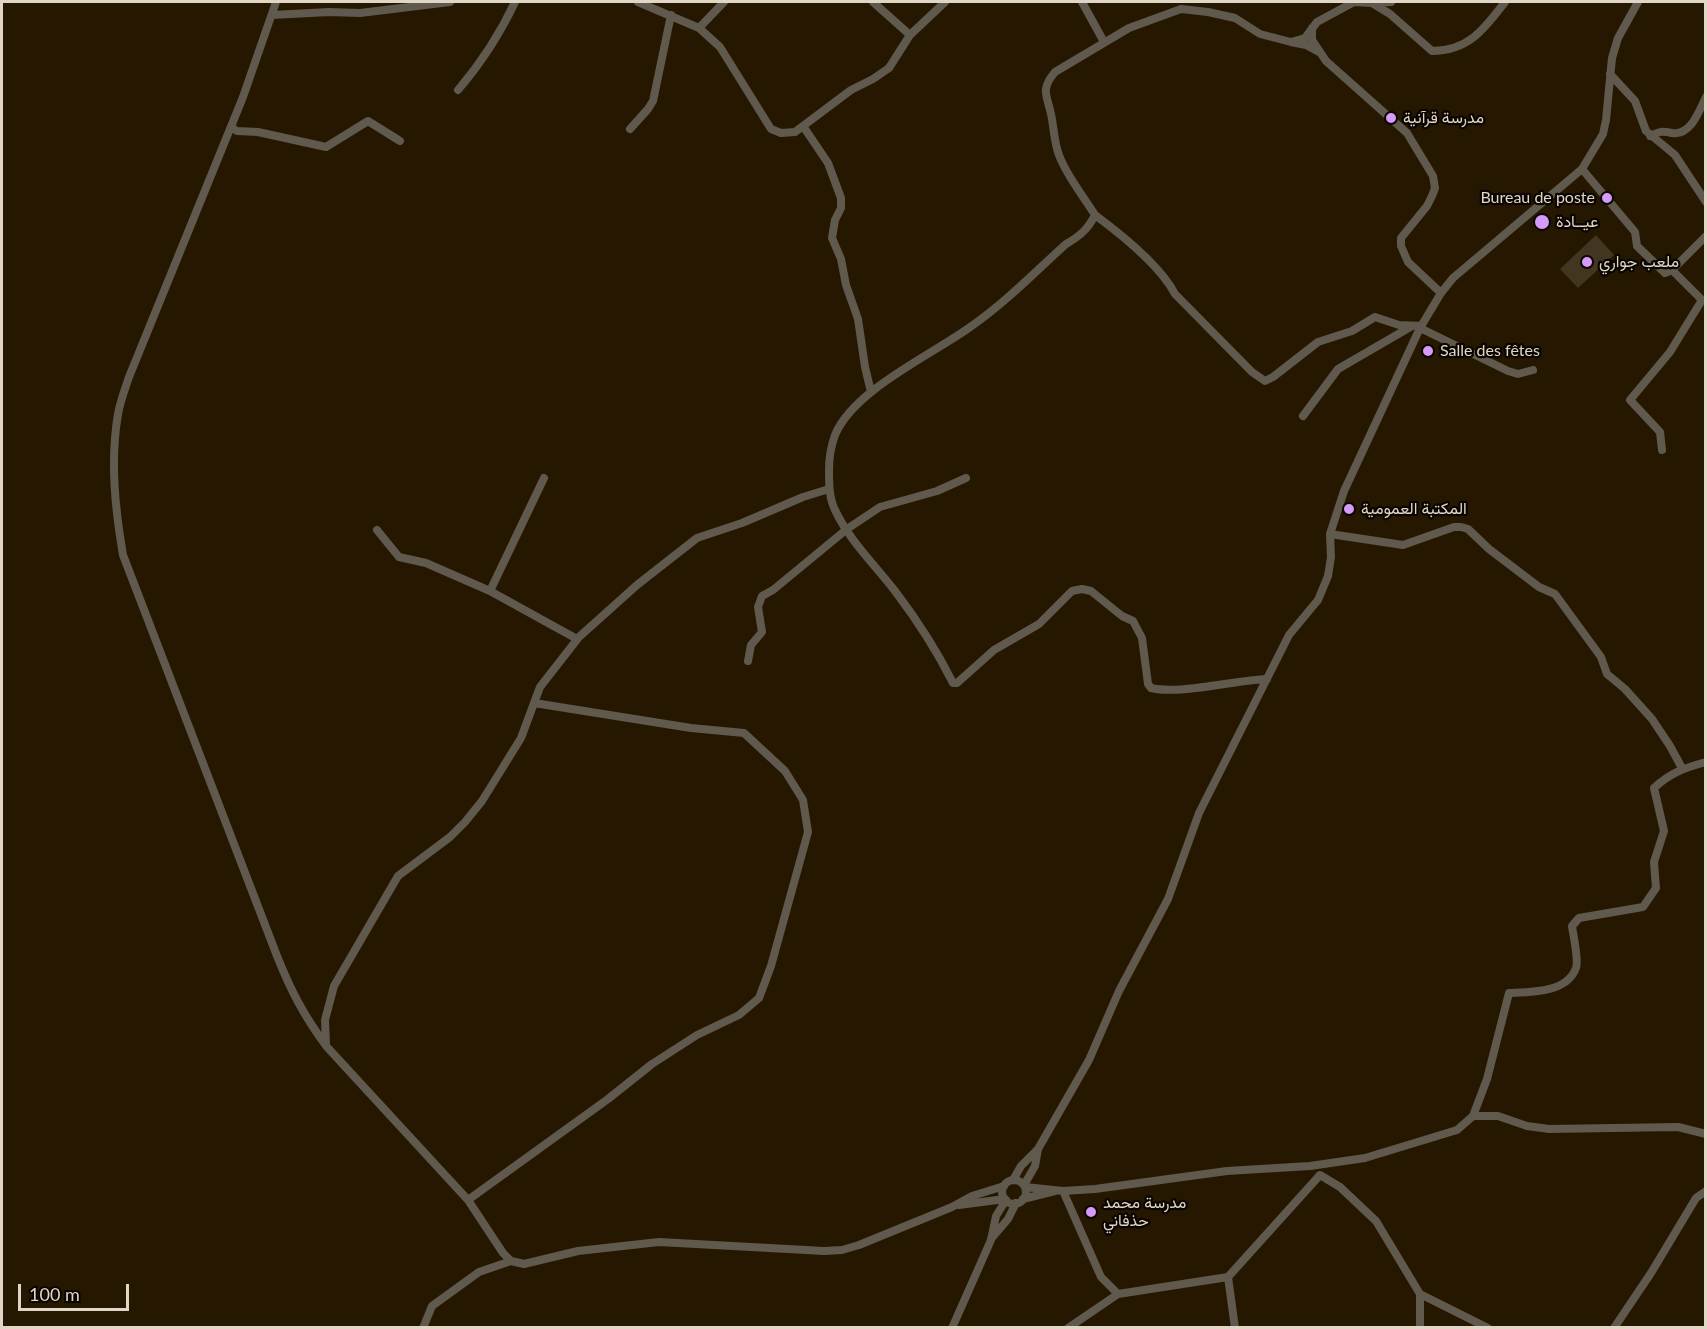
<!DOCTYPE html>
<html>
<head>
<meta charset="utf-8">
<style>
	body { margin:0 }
	#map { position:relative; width:1707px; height:1329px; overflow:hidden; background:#261800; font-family:Lato,sans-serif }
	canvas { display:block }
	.frame { position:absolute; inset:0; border:3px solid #dfd6c6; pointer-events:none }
	.scale { position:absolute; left:18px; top:1284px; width:111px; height:27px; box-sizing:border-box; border:3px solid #dfd6c6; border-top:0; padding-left:8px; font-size:18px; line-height:21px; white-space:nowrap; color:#dfd6c6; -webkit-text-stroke:4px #0a0500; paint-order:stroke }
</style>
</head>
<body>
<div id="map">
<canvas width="1707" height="1329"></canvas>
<div class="frame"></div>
<div class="scale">100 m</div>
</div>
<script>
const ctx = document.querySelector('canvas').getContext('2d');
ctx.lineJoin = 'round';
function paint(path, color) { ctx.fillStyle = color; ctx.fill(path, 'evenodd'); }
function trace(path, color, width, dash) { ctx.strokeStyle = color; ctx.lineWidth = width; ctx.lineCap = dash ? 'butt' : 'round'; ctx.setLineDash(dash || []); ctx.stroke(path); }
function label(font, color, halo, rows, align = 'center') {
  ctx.font = font + ' Lato,Vazirmatn,sans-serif'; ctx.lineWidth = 4.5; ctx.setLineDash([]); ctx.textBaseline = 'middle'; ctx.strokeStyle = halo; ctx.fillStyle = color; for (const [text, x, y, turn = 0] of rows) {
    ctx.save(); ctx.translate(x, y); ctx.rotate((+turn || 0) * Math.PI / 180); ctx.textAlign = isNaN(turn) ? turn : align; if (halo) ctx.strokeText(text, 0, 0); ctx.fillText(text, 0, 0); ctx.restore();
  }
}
paint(new Path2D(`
	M 1596,235 L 1614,255 L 1578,288 L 1560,269 Z`), '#433621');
trace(new Path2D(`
	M 276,2 L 243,97 L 129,377 C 125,389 120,402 118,414 C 110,461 115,508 123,555 L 277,956 C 291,991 304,1016 327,1047 L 468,1200 L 503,1253 L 511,1261 L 524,1264 L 578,1251 L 659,1242 L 824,1251 L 842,1250 L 859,1245 L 952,1207 L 972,1196 L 1004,1186
	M 638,2 L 699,28 L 720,47 L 771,129 L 781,133 L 795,132 L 851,90 L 873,79 L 889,68 L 910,35 L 945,2
	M 873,2 L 910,35
	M 1082,2 L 1104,42
	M 1373,3 L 1391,2
	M 272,15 L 329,12 L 360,13 L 450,2
	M 699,28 L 724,2
	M 1312,28 L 1312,40 L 1326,61 L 1407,133 L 1433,176 L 1435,188 L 1432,196 L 1427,206 L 1401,238 L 1401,246 L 1408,262 L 1441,293
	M 1291,42 L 1306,45 L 1319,52
	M 1610,74 L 1635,101 L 1646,131 L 1675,155 L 1706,202
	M 458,90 C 482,62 499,36 515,2
	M 803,126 L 828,163 L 841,198 L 841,208 L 835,220 L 832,238 L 841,259 L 846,285 L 858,319 L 865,367 L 871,392
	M 231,127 L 237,131 L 258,132 L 326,147 L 368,121 L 400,141
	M 630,129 L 648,109 L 653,101 L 671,15
	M 1650,136 C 1660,131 1662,131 1672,133 C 1691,136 1699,111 1706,97
	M 1582,169 L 1635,232 L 1637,246 L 1665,273 L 1672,270 L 1706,236
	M 1095,215 C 1122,235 1160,265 1175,294 L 1252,372 L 1265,381 L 1273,377 L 1318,342 L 1352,331 L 1375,317 L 1399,325 L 1422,326
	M 1420,328 L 1508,371 L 1518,374 L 1533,370
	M 1303,416 L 1338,369 L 1412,326
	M 1662,450 L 1660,432 L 1630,400 L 1670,352 L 1702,300 L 1672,270
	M 377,530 L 399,557 L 426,563 L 490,591 L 577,639
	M 1330,534 L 1403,545 L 1454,527 L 1461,527 L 1468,529 L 1489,549 L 1539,587 L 1555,594 L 1601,657 L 1607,674 L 1625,689 L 1652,719 L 1670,746 L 1682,768
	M 490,591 L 544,478
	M 748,661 L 751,645 L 762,632 L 758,607 L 762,596 L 773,590 L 847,529 L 880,507 L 937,491 L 966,478
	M 1267,679 C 1235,680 1179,695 1151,688 L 1148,684 L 1142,638 L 1133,621 L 1122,616 L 1091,591 L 1082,589 L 1072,591 L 1039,624 L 994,650 L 957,683 L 953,683 C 937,651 917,620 895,591 C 875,565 849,540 835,510 C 829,498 829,483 829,470 C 829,458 831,446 835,435 C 854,389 934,354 973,325 C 1007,301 1035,272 1066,244 C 1080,236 1088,229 1095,215 C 1084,197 1066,175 1059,155 C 1054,142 1054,128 1051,114 C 1047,95 1040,90 1055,72 L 1129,28 L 1181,9 L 1208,12 L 1235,18 L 1260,34 L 1291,42 L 1305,38 L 1317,22 L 1354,2 L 1372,3 L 1390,14 L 1432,51 C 1469,51 1485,28 1505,2
	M 326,1044 L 325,1020 L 334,986 L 398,876 L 450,837 L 465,822 L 482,801 L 521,738 L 540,687 L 579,637 L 637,585 L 697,538 L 742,523 L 803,497 L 829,489
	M 1473,1116 L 1487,1079 L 1509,993 C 1531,992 1567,993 1576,968 C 1579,959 1573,935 1572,926 L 1579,918 L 1643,907 L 1656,888 L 1654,862 L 1664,831 L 1654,788 C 1670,773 1684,768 1706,762
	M 1013,1180 L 1021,1166 L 1038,1149
	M1002 1192a12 12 0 1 1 24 0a12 12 0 1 1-24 0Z
	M 1024,1185 L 1035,1166 L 1038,1149 L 1089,1060 L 1119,991 L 1168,899 L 1199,813 L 1289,635 L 1318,600 L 1328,576 L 1331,557 L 1330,534 L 1344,491 L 1420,328 L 1441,293 L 1453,278 L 1582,169 L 1603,134 L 1606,120 L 1612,58 L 1618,38 L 1638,2
	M 1025,1187 L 1063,1191 L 1095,1189 L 1227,1171 L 1310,1166 L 1365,1158 L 1457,1130 L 1473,1116 L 1498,1116 L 1527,1126 L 1549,1129 L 1678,1127 L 1706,1134
	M 1063,1191 L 1101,1277 L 1118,1294 L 1228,1277
	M 1023,1199 L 1055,1191
	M 468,1200 L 608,1099 L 652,1064 L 697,1035 L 739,1015 L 759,998 L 771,966 L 808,832 L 803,800 L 785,771 L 744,733 L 691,728 L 534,703
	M 959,1205 L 1005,1199
	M 991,1239 L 1008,1219 L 1016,1203
	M 423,1328 L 432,1306 L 479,1272 L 511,1261
	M 952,1328 L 991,1240 L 996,1216 L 1006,1200
	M 1068,1328 L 1118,1294
	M 1235,1328 L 1228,1277 L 1320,1175 L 1340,1187 L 1376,1221 L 1420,1294 L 1488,1328
	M 1420,1328 L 1420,1294
	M 1614,1328 L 1651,1273 L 1696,1198 L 1706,1191`), '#60594d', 8);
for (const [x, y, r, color] of [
	[1391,118,6,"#d69bfa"],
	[1607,198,6,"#d69bfa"],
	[1542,222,8,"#d69bfa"],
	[1587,262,6,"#d69bfa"],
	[1428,351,6,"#d69bfa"],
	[1349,509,6,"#d69bfa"],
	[1091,1212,6,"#d69bfa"]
]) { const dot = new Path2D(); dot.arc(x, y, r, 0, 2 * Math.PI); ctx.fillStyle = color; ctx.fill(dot); trace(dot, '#0a0500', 2); }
label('16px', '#dfd6c6', '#0a0500', [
	["مدرسة قرآنية",1403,118],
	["Bureau de poste",1595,198,"right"],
	["عيــادة",1556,222],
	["ملعب جواري",1599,262],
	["Salle des fêtes",1440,351],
	["المكتبة العمومية",1361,509],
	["مدرسة محمد",1103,1203],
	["حذفاني",1103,1221]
], 'left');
</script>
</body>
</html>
